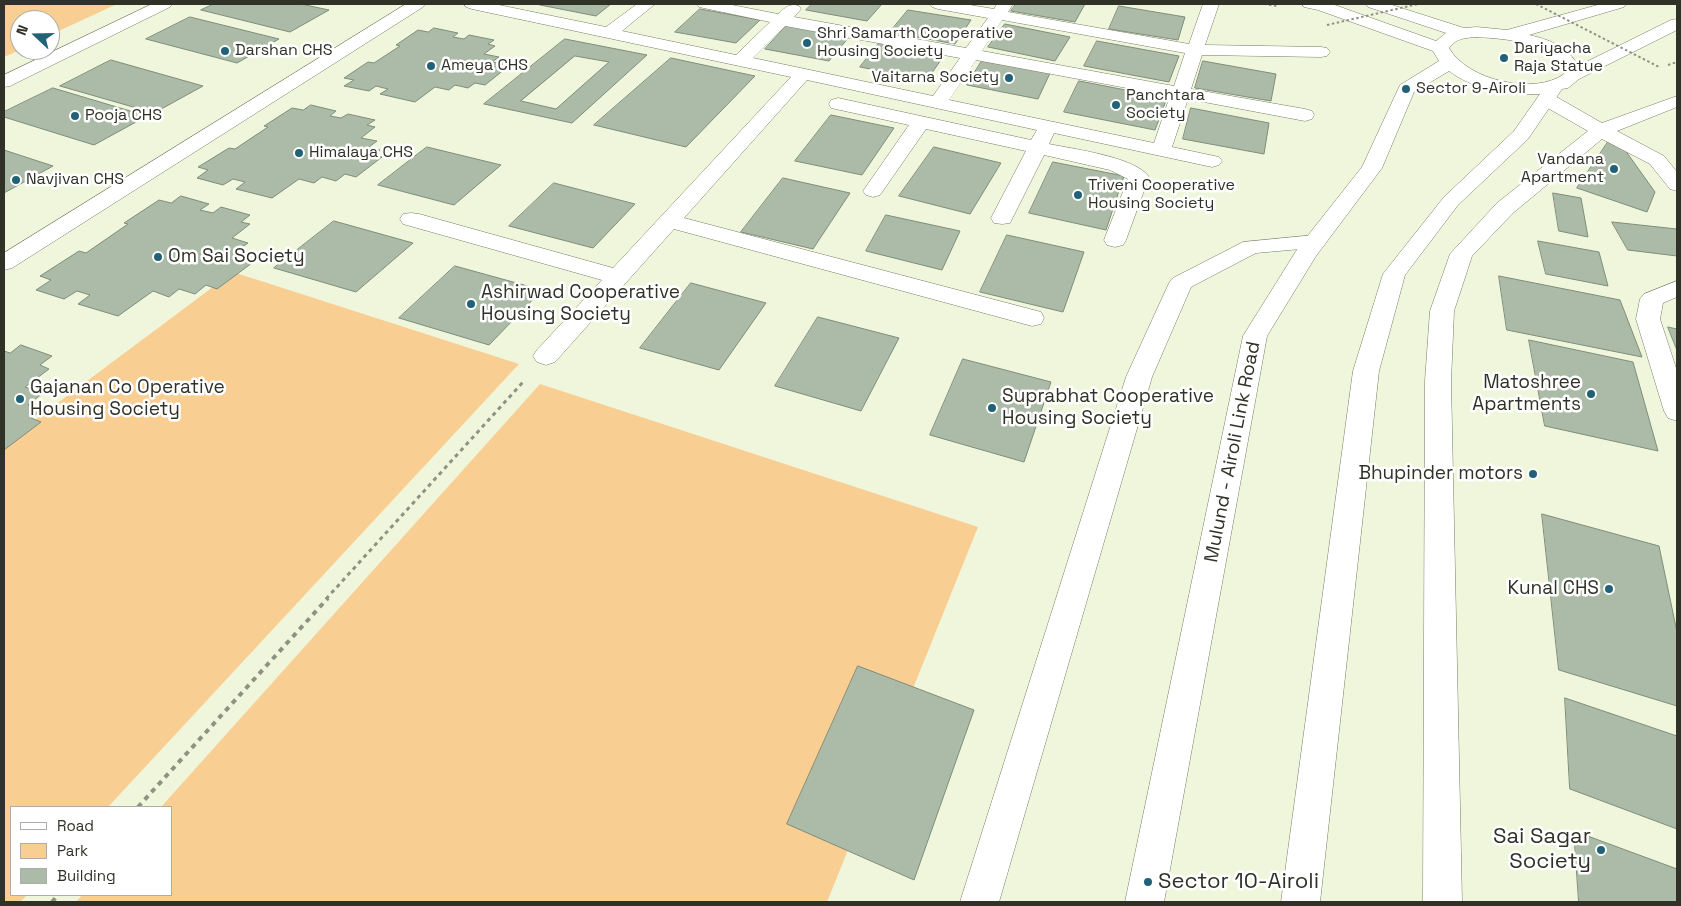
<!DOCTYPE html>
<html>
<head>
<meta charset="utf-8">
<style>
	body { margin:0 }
	#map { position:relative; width:1681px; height:906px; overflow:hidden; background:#f0f6dc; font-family:"Space Grotesk",sans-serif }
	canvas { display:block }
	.frame { position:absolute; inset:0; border:5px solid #303228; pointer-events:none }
	.legend { position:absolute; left:10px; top:806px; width:162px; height:90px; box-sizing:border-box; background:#fff; border:1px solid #acada9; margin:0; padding:6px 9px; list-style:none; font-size:15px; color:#303228 }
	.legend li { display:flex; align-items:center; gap:10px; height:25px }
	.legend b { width:25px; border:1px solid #acada9 }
	.north { position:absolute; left:10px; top:10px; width:50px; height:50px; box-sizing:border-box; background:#fff; border:1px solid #acada9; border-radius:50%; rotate:291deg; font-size:14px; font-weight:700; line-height:20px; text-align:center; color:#303228 }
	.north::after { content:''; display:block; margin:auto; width:18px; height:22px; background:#226277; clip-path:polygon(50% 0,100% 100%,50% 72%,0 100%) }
</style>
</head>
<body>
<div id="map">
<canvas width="1681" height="906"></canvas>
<div class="frame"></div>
<ul class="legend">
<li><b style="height:6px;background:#fff"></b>Road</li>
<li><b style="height:14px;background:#f9ce92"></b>Park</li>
<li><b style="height:14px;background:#abbba7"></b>Building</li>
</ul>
<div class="north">N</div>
</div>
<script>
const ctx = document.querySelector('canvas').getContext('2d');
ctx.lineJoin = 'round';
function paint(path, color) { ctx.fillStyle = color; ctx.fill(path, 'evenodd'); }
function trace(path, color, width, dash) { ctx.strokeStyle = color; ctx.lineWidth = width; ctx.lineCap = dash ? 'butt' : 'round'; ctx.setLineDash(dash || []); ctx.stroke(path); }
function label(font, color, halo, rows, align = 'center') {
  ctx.font = font + ' "Space Grotesk",sans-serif'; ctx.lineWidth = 5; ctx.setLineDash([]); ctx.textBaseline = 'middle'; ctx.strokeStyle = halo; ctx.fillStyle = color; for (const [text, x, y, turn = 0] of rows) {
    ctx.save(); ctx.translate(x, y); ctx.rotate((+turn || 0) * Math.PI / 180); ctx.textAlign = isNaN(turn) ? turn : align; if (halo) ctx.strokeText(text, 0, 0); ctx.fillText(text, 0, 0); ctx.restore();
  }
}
paint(new Path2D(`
	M 4,4 L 117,4 L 50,35 L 50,20 L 20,20 L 20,50 L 4,57 Z
	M 233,272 L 519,364 L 108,807 L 11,807 L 11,895 L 27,895 L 20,902 L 4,901 L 4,443 Z
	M 540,384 L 978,527 L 827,902 L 76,902 L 82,895 L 171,895 L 171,807 L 161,807 Z`), '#f9ce92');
const building = new Path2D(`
	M 214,4 L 301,4 L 329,10 L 290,32 L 201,10 Z
	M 542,4 L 611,4 L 596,16 L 540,5 Z
	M 812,4 L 882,4 L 867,21 L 806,10 Z
	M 1016,4 L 1085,4 L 1075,22 L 1011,11 Z
	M 1119,6 L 1185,17 L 1178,40 L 1109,29 Z
	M 700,9 L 760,20 L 736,43 L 675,32 Z
	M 908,10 L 971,20 L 955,44 L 890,32 Z
	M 190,17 L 279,39 L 237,63 L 146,39 Z
	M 1005,24 L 1070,37 L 1055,61 L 988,47 Z
	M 787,25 L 849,37 L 829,61 L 765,49 Z
	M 434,28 L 458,33 L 453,37 L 464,39 L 469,35 L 494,40 L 488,44 L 495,46 L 484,54 L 499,57 L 492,62 L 503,64 L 498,68 L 505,69 L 485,85 L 475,83 L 468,88 L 455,85 L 449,90 L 435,87 L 415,102 L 380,94 L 388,89 L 376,86 L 369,91 L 344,86 L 354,80 L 344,78 L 368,62 L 374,63 L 400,46 L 396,45 L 418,30 L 428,32 Z
	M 565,39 L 647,55 L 572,123 L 484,104 ZM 575,56 L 609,62 L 556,109 L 521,101 Z
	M 1097,41 L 1179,56 L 1169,82 L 1084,66 Z
	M 880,42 L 945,54 L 927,80 L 860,67 Z
	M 671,58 L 755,76 L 686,147 L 594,125 Z
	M 983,59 L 1051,71 L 1038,99 L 967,85 Z
	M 111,60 L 203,86 L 154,113 L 60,86 Z
	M 1203,61 L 1276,74 L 1271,101 L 1195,88 Z
	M 1079,81 L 1167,98 L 1155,130 L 1064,112 Z
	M 53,88 L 147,116 L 94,145 L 4,117 L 4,112 Z
	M 311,105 L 336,111 L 330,116 L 341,118 L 348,114 L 375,120 L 367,125 L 375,127 L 361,138 L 377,141 L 369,147 L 380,150 L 374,155 L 382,157 L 356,177 L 345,174 L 336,181 L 322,177 L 314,183 L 299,179 L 272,198 L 236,189 L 245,182 L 233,179 L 223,185 L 197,178 L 208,170 L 198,167 L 229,148 L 235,149 L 268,127 L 264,126 L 292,108 L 303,110 Z
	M 1191,108 L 1269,123 L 1264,154 L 1183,139 Z
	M 831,115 L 894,128 L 862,175 L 795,161 Z
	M 1608,142 L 1625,150 L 1655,192 L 1647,212 L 1577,188 Z
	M 427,147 L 501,165 L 454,205 L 378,185 Z
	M 934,147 L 1001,163 L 970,214 L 899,196 Z
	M 4,150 L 53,166 L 4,193 Z
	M 1053,162 L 1124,176 L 1106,230 L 1029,213 Z
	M 783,178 L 850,193 L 813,249 L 741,232 Z
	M 554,183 L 635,204 L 593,248 L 509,226 Z
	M 1553,193 L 1581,198 L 1588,237 L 1559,231 Z
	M 181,196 L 209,204 L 200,210 L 213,213 L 221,207 L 250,215 L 241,222 L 250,224 L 232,238 L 248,243 L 238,250 L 251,254 L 243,260 L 252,263 L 217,289 L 206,285 L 195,294 L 179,289 L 169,297 L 153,291 L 118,316 L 78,304 L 90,295 L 77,291 L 64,299 L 36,290 L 51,280 L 40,276 L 79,251 L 86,253 L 128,224 L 124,223 L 159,200 L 171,203 Z
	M 886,215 L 960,231 L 942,270 L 866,251 Z
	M 334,221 L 413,243 L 356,292 L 274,268 Z
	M 1612,222 L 1677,229 L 1677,256 L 1628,250 Z
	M 1007,235 L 1084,252 L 1063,312 L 980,292 Z
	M 1538,241 L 1599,252 L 1608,286 L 1546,274 Z
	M 455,266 L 542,290 L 489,345 L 399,318 Z
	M 1499,276 L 1620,300 L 1642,357 L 1507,330 Z
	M 691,283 L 766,303 L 719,370 L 640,348 Z
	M 818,317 L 899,338 L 861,411 L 775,386 Z
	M 1668,327 L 1677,329 L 1677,350 Z
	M 1529,340 L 1633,362 L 1658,451 L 1545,426 Z
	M 21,345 L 52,356 L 40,365 L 49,369 L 25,387 L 43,393 L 28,405 L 42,410 L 31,418 L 41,422 L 4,450 L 4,351 L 10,353 Z
	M 963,359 L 1051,382 L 1024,462 L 930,435 Z
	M 1542,514 L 1659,546 L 1677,632 L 1677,706 L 1559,670 Z
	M 858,666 L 974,710 L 914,880 L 787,824 Z
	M 1565,698 L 1677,736 L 1677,829 L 1570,789 Z
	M 1574,831 L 1677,869 L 1677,902 L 1579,902 Z`);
paint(building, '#abbba7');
trace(building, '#7e8d7a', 1);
const minor = new Path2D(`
	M 152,4 L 172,4 L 170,7 L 10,86 L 4,87 L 4,75 Z
	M 406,4 L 425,4 L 423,7 L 12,268 L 4,270 L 4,253 Z
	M 464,4 L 494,4 L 606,27 L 637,4 L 655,4 L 622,31 L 736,55 L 770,22 L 699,7 L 697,4 L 727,4 L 778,14 C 785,8 789,3 799,6 L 801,9 L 794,17 L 966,48 L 988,18 L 938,9 L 932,7 L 930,4 L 964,4 L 994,9 L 997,4 L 1013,4 L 1008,12 L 1189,44 L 1203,4 L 1219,4 L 1205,45 L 1321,47 L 1327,48 L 1330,52 L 1327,56 L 1321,57 L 1202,55 L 1191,89 L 1305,109 L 1312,111 L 1314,115 L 1312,119 L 1305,121 L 1188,99 L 1172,147 L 1219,157 L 1222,161 L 1219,165 L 1212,167 L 1054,133 L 1049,144 C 1073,149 1136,157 1149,177 L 1126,240 L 1123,245 L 1115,247 L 1107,245 L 1104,240 L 1128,179 L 1110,170 L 1044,155 L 1010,223 L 1002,224 L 994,223 L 991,218 L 1026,151 L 926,129 L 880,195 L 873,197 L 866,195 L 863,191 L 909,125 L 831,108 L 829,104 L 831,100 L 838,98 L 1031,140 L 1037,130 L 807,80 L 684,218 L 1041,312 L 1044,318 L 1041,324 L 1032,326 L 674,229 L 555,362 L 546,365 L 537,362 L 533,356 L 537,350 L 602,280 L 403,224 L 400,219 L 403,214 L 411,213 L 419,214 L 613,268 L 791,77 L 472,9 L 466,7 ZM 1002,20 L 1185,53 L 1174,86 L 982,51 ZM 785,26 L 960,58 L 933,96 L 753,58 ZM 976,60 L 1170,96 L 1154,143 L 949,100 Z
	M 1546,93 L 1553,95 L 1602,123 L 1677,96 L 1677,107 L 1617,131 L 1664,156 L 1677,172 L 1677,191 L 1670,189 L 1650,164 L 1602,139 L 1513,213 L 1472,256 L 1454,311 L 1451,381 L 1462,902 L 1423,902 L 1425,381 L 1430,311 L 1450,254 L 1497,203 L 1588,131 L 1539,103 L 1537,99 L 1539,95 Z
	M 1315,235 L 1323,237 L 1326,242 L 1323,247 L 1256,253 L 1191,287 L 1152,377 L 999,902 L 960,902 L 1126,377 L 1169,283 L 1173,278 L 1243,242 Z
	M 1677,281 L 1677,297 L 1663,303 L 1660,319 L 1677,371 L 1677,421 L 1668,418 L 1664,411 L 1636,319 L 1640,299 L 1644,294 Z`);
const major = new Path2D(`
	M 1302,4 L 1332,4 L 1436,41 L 1446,33 L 1368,7 L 1366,4 L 1389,4 L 1464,28 L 1477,27 L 1507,30 L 1601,4 L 1626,4 L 1624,7 L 1529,35 C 1548,39 1569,47 1578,66 L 1671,20 L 1677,19 L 1677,30 L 1579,79 L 1568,88 L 1562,89 L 1528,139 L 1458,205 L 1405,275 L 1379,371 L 1320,902 L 1281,902 L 1353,371 L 1383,274 L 1444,197 L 1514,131 L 1540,94 C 1510,95 1474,90 1449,71 L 1414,92 L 1382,168 L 1316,256 L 1267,336 L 1164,902 L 1125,902 L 1243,336 L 1298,248 L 1362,167 L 1400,85 L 1439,61 L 1433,51 L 1318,10 L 1304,7 ZM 1477,37 C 1506,39 1552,41 1564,74 C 1534,96 1467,80 1449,48 C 1456,38 1465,38 1477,37 Z`);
trace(minor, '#777c66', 1);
trace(major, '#777c66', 1);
trace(new Path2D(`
	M 1264,4 L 1278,6
	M 1668,65 L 1677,62`), '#8e9280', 2, [2.5, 2.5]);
trace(new Path2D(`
	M 326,599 L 524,381`), '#8e9280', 3, [4, 4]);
trace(new Path2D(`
	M 138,807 L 328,598
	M 52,902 L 58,895`), '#8e9280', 4, [5, 5]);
paint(minor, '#fff');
paint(major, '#fff');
trace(new Path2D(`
	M 1536,4 L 1659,67
	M 1327,25 L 1418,4`), '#8e9280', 2, [2.5, 2.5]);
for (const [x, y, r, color] of [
	[807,43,5,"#226277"],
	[225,51,5,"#226277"],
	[1504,58,5,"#226277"],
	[431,66,5,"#226277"],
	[1009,78,5,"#226277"],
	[1406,89,5,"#226277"],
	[1116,105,5,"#226277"],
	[75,116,5,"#226277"],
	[299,153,5,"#226277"],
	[1614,169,5,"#226277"],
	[16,180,5,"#226277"],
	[1078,195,5,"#226277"],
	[158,257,5,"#226277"],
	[471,304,5,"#226277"],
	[1591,394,5,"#226277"],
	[20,399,5,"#226277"],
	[992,408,5,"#226277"],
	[1533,474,5,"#226277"],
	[1609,589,5,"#226277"],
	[1601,850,5,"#226277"],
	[1148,882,5,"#226277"]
]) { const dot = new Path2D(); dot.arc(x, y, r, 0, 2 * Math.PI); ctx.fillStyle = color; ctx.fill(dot); trace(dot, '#fff', 2); }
label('16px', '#303228', '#fff', [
	["Shri Samarth Cooperative",817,34],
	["Housing Society",817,52],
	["Dariyacha",1514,49],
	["Raja Statue",1514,67],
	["Darshan CHS",235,51],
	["Ameya CHS",441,66],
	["Vaitarna Society",999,78,"right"],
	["Sector 9-Airoli",1416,89],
	["Panchtara",1126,96],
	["Society",1126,114],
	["Pooja CHS",85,116],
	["Himalaya CHS",309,153],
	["Vandana",1604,160,"right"],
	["Apartment",1604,178,"right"],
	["Navjivan CHS",26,180],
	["Triveni Cooperative",1088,186],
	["Housing Society",1088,204]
], 'left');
label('19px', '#303228', '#fff', [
	["Om Sai Society",168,257],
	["Ashirwad Cooperative",481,293],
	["Housing Society",481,315],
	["Matoshree",1581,383,"right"],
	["Apartments",1581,405,"right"],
	["Gajanan Co Operative",30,388],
	["Housing Society",30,410],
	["Suprabhat Cooperative",1002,397],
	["Housing Society",1002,419],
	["Bhupinder motors",1523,474,"right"],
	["Kunal CHS",1599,589,"right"]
], 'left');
label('19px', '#303228', '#fff', [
	["Mulund - Airoli Link Road",1233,452,-79]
]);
label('22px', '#303228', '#fff', [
	["Sai Sagar",1591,837],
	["Society",1591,862],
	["Sector 10-Airoli",1158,882,"left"]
], 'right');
</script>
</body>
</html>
